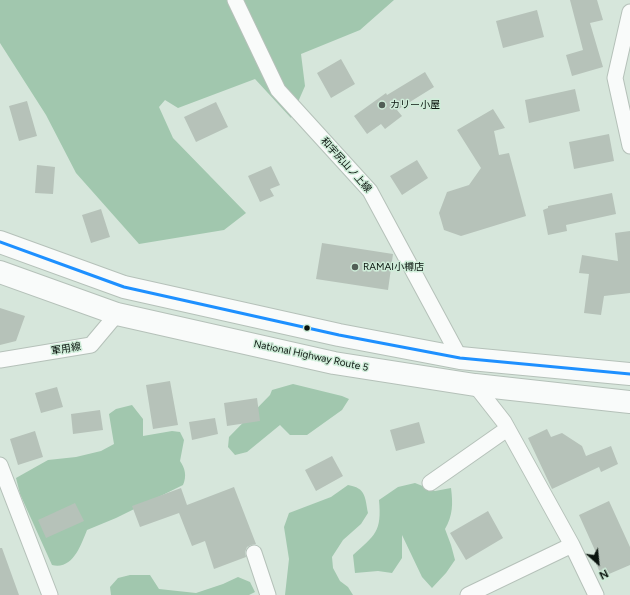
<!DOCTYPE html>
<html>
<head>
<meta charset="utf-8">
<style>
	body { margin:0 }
	#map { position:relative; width:630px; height:595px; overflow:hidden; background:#d6e6db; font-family:Figtree,sans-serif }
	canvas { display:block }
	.north { position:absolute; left:578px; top:543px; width:40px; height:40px; -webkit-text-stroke:3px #cfedd9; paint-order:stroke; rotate:153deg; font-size:11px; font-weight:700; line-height:16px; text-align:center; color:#0a140e }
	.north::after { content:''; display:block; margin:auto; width:14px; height:18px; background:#0a140e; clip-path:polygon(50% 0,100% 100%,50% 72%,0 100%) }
</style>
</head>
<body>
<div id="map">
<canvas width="630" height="595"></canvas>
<div class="north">N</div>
</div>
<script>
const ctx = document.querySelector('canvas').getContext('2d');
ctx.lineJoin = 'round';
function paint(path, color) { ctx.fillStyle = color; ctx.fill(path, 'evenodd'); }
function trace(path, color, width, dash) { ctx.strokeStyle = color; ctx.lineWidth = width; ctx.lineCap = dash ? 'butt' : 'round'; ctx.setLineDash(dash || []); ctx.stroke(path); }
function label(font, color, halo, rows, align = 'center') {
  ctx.font = font + ' Figtree,"Noto Sans JP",sans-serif'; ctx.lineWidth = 3; ctx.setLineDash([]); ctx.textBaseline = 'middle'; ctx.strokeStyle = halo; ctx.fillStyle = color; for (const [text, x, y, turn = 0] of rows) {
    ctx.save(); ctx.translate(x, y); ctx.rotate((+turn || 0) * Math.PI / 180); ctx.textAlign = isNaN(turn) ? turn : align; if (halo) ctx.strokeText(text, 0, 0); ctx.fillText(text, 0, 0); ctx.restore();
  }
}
paint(new Path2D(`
	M 0,0 L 394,0 L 360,30 L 301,54 L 305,86 L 291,118 L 255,79 L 178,108 L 165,100 L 159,107 L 173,138 L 246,213 L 224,230 L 139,244 L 76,173 L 46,115 L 0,43 Z
	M 293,384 L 342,396 L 349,399 L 342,410 L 307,435 L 290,435 L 280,425 L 247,452 L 235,455 L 228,447 L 229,437 L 270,395 L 272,390 Z
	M 132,405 L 143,419 L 143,436 L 172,431 L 180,432 L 184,440 L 180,461 C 185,468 187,476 183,485 L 116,518 L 87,530 C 81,545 73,570 52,565 L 20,494 L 16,478 L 48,460 L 76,457 L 101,451 L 114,444 L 109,414 L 116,409 Z
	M 415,483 L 435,491 L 451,488 C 453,504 453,515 445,529 L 451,545 L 455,560 L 446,573 L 432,588 L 422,577 L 402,535 L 402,558 L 392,573 L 378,571 L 355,573 L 353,555 C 375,535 382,532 379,500 L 398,487 Z
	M 348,485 C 366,488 365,497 368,513 L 361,524 L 343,540 L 332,557 L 333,568 L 340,581 L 348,587 L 353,595 L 285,595 L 289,559 L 284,527 L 289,513 L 331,497 Z
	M 130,575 L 150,575 L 159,589 L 196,593 L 223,584 L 238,577 L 250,582 L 255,592 L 249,595 L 111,595 L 110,587 L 118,578 Z`), '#a1c7ae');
paint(new Path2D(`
	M 570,0 L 597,0 L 603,20 L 590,23 L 603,67 L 572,76 L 566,55 L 583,50 Z
	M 537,10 L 544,37 L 503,48 L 496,21 Z
	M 341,59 L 355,84 L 331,98 L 317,73 Z
	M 425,72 L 434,87 L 397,110 L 402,116 L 385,129 L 381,124 L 367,134 L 354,116 L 386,93 L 387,95 Z
	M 575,89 L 580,111 L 529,123 L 525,100 Z
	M 27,101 L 37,136 L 19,141 L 9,106 Z
	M 216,102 L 228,127 L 196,142 L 184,117 Z
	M 493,109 L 505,128 L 494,131 L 499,155 L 509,153 L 526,216 L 461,236 L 444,230 L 439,213 L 447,192 L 469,185 L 481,168 L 457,130 Z
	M 609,134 L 614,161 L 574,169 L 569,142 Z
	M 417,160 L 428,178 L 402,195 L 390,176 Z
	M 37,165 L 55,167 L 53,194 L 35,193 Z
	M 271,166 L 280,185 L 270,189 L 274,196 L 260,202 L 248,176 Z
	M 612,193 L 616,214 L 566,225 L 567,231 L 548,235 L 543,210 L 548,208 L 548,206 Z
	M 101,209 L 110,237 L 91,243 L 82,215 Z
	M 630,231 L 630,293 L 604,296 L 601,315 L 584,313 L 589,274 L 579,273 L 582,255 L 618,261 L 615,233 Z
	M 322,243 L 393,254 L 388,290 L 316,279 Z
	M 0,308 L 25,316 L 16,341 L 0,345 Z
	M 170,381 L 178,425 L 153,429 L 146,385 Z
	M 57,387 L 63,407 L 41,413 L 35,393 Z
	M 257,398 L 260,421 L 227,426 L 224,403 Z
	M 100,410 L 103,430 L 73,434 L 71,414 Z
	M 215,418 L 218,434 L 192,440 L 189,422 Z
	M 419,422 L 425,443 L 396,451 L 390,430 Z
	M 547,429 L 551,437 L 562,433 L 582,446 L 586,456 L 611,446 L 618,464 L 601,472 L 599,467 L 552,489 L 528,438 Z
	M 35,431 L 43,457 L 18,465 L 10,439 Z
	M 332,456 L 343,476 L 316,491 L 305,470 Z
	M 234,487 L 256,544 L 251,545 L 247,547 L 245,552 L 246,557 L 214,569 L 205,541 L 192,546 L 179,513 L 140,527 L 132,506 L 181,488 L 187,505 Z
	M 609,501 L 630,547 L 630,565 L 602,577 L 594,559 L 598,557 L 579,515 Z
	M 75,503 L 84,521 L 46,538 L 38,520 Z
	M 488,511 L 503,538 L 466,560 L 450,533 Z
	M 0,548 L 2,548 L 19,595 L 0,595 Z`), '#b6c2b9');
const minor = new Path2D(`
	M 235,0 L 278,90 L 370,191 L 460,358
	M 630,12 L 615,78 L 630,146
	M 0,360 L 91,345 L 117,314
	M 475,385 L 504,422 L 572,545 L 596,595
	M 0,465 L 50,595
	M 430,483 L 507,429
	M 254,553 L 268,595
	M 468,595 L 572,545`);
const trunk = new Path2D(`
	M 0,242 L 124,287 L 339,335 L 460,358 L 630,374
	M 0,272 L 117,314 L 334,363 L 475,385 L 630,402`);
trace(minor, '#b5c1b9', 17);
trace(trunk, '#b5c1b9', 24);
trace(minor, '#f9fbfa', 15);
trace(trunk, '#f9fbfa', 22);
trace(new Path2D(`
	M 0,242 L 124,287 L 339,335 L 460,358 L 630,374`), '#1e90ff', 3);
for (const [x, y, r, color] of [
	[382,105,4,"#515e56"],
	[355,267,4,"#515e56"],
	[307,328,3.5,"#0a140e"]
]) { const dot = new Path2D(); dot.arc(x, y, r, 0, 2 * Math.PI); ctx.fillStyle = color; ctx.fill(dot); trace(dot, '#cfedd9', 1.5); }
label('10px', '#0a140e', '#cfedd9', [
	["カリー小屋",390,105],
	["RAMAI小樽店",363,267]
], 'left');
label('10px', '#0a140e', '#cfedd9', [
	["和宇尻山ノ上線",346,165,48],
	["軍用線",66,349,-9],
	["National Highway Route 5",311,356,12]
]);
</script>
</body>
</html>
